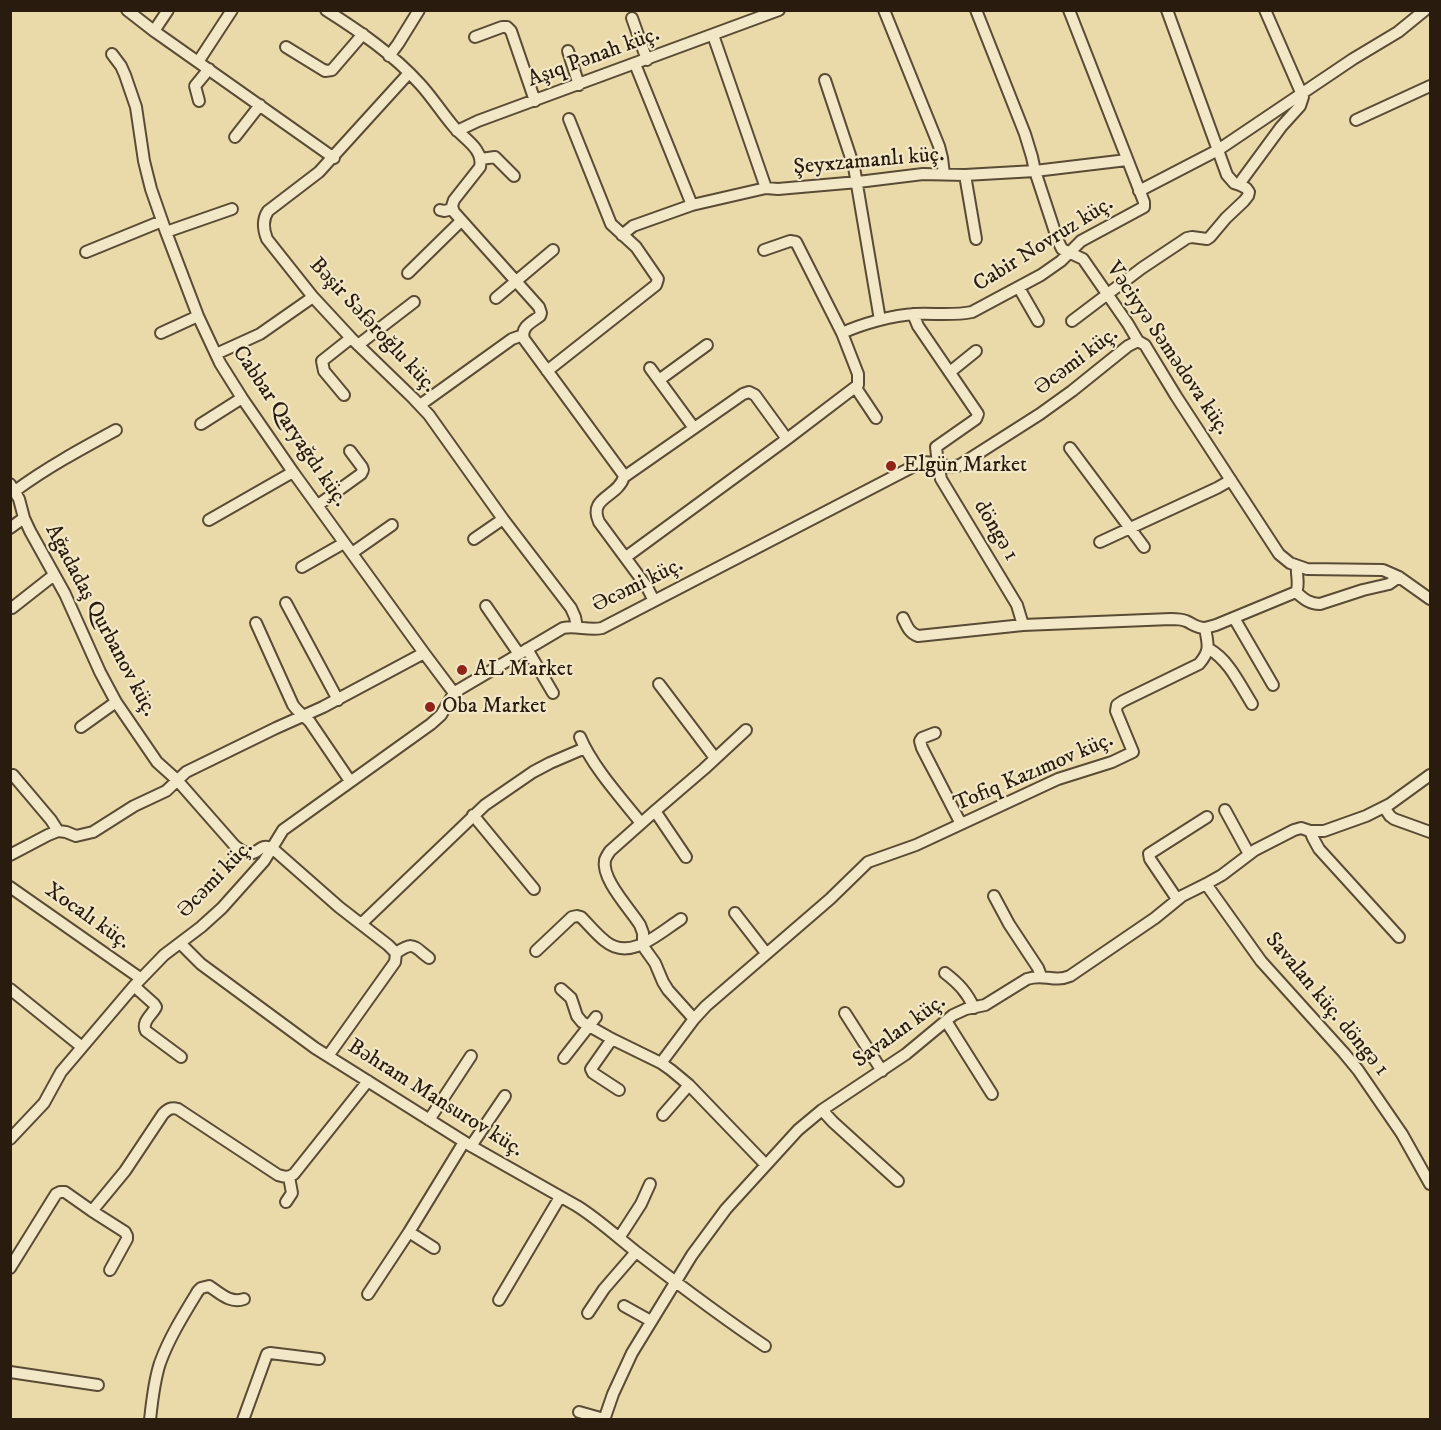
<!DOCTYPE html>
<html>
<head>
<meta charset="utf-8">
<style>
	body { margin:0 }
	#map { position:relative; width:1441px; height:1430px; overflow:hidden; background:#ebdaa9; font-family:"IM FELL DW Pica",serif }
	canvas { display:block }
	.frame { position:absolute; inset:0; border:12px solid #291b0e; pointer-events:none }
</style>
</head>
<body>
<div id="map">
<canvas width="1441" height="1430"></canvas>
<div class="frame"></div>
</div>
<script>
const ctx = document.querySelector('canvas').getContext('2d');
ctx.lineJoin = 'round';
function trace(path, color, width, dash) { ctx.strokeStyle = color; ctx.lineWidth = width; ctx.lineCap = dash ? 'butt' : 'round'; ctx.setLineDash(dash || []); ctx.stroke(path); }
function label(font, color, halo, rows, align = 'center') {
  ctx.font = font + ' "IM FELL DW Pica",serif'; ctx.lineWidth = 4.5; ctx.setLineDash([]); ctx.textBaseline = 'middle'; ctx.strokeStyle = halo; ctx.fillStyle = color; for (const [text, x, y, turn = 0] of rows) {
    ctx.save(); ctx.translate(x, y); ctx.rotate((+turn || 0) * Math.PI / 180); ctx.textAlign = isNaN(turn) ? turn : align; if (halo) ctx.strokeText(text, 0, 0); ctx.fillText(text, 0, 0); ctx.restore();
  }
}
const minor = new Path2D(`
	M 127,10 L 154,31 L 334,158
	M 326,10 C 359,31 393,54 420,84 C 432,97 442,113 454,127 C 464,139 484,149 480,167 L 454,200 L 452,206 L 454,212 L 539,307 L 541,313 L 540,316 C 532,322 520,327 524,339 L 623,474 L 624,477 C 617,498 588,497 599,522 L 647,587 L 654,601
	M 884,10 L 939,146 L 942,158 L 944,174
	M 976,10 L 1025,134 L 1032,157 L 1035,171 L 1058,241 L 1062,249 L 1083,259 L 1128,324 L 1138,341 L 1145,345 L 1148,350 L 1176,396 L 1279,554 L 1290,563 L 1307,569 L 1383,570 L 1399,577 L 1430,599
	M 1167,10 L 1227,175 L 1234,183 L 1240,185
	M 632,18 L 647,60
	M 154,31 L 168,10
	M 713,35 L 766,188
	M 475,37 L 502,27 L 507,27 L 511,31 L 535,101
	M 286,47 L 325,71 L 332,70 L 363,34
	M 568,51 L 579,85
	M 112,54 L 121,66 L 125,75 L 136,107 L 144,161 L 151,189 L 166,232 L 198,316 L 220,363 L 242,398 L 293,472 L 424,653 L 454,693
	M 389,56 L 398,44 L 419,10
	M 198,62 L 232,10
	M 635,64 L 692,205
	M 409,73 L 319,172 L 268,211 C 262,220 263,229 267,239 L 313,297 L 351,338 L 413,398 L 429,415 L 503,519 L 571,608 L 575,617 L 577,627
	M 825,80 L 854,167 L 880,320
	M 199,101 L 195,86 L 209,69
	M 1356,120 L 1430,86
	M 457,131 L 478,121 L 779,10
	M 235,137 L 260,105
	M 481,159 L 495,157 L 514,176
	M 965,175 L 976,239
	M 1139,191 L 1218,150 L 1353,59 L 1398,32 L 1425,10
	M 440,210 L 444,211 L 453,209
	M 166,232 L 232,209
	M 622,235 L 633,226 L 692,205 L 766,188 L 778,189 L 858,182 L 923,174 L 965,175 L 1035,171 L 1127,160
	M 86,252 L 162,221
	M 408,273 L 461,221
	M 1019,288 L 1038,321
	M 496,298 L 553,250
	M 913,314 L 918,326 L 978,414 L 976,419 L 936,447 L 938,464 L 941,479 L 1017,605 L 1023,625 L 1171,619 C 1176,619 1181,619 1186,621 C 1193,624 1196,628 1205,628
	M 1072,321 L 1142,268 L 1187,238 L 1192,237 L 1207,239 L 1210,237 L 1226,218 L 1244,201 L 1248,196 L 1249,192 L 1246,188 L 1240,185 L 1242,180 L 1281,127 L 1300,106 L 1303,97 L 1265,10
	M 161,333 L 198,316
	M 842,333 C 862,324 893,315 915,314 C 934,313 953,316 972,312 L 1041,275 L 1061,261 L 1081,241 L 1144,207 L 1144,202 L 1069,10
	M 358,345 L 414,302
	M 216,354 L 260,334 L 313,297
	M 650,368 L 694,428
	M 547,371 L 656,285 L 658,279 L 636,247 L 611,224 L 569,119
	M 950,372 L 976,351
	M 659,380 L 707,345
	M 856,388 L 876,418
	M 344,395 L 324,371 L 322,361 L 351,338
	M 420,405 L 512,339 L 523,335
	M 201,424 L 242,398
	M 1070,448 L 1144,547
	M 624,477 L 743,394 L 749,392 L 755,395 L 787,439
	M 10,484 L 19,499 L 24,518 L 30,531 L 65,594 L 100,672 L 116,702 L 157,762 L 177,780 L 235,846 C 259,865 255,841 272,848 L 339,907 L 388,945 L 396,953 L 395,962 L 328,1056
	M 15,491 C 46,468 81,449 116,430
	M 318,505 L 361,474 L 363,470 L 362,467 L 350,451
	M 209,520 L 293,472
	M 10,528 L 24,518
	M 474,539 L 503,519
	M 1100,542 L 1217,488 L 1231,480
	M 352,553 L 392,525
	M 626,557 L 787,439 L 858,385 L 858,374 L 842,333 L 796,242 L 790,241 L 764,250
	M 302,567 L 344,543
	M 1296,592 C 1304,599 1309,604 1320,604 L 1363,590 L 1389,584 L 1399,577
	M 286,603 L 338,700
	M 486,606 L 519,654
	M 12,608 L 54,575
	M 903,618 C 907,626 909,633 918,636 L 1023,625
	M 1234,618 L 1273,685
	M 256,623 L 293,705 C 298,712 304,716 310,722 L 350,781
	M 527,649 L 553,693
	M 1209,649 C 1229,660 1240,685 1252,704
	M 659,684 L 715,758
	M 81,727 L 116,702
	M 935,733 L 922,738 L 920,741 L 922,748 L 961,824
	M 580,737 C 592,766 621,798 641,823
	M 13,775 L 51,820 L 58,831
	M 1384,807 L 1390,816 L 1394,819 L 1430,832
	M 1225,810 L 1249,854
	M 655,811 L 686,857
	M 473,815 L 534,889
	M 1310,831 L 1313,838 L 1319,849 L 1399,937
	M 10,855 L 48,835 L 58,831 L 66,832 L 76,836 L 93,832 L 134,806 L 166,791 L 186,772 L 276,728 L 323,707 L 424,653
	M 1206,884 L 1261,961 L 1344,1053 L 1358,1070 L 1402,1134 L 1430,1184
	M 10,887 L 140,978
	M 994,896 L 1009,924 L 1038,968 L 1041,976
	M 1177,899 L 1150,859 L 1149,854 L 1207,817
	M 735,913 L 766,953
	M 361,924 L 485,805 L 533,772 L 550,763 L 585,748
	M 180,943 L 201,964 L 315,1048 L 471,1146 L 577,1206 C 598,1219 616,1236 635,1251 C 678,1284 720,1316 765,1346
	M 536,951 L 572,917 L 577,916 L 581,917 C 589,925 596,934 605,941 C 630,962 659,933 681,919
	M 396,953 C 414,941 413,946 429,958
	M 945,973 C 958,983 967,992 974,1008
	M 134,986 L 154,1004 L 156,1007 C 152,1015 141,1022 146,1031 L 181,1057
	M 10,989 L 82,1047
	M 561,989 L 571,998 L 577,1016 L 582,1022 L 612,1039 L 661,1063 L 671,1070 L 689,1085 L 766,1165
	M 845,1013 L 882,1071
	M 694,1019 L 668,990 L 663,982 L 655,963 L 645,949 L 643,943 L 643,933 L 640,925 C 630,909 601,879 605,860 C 606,857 608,854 610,851 L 655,811 L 704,769 L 746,730
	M 946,1021 L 992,1094
	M 612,1039 L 591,1069 L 593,1073 L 619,1090
	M 564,1058 L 596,1017
	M 661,1063 L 694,1019 L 706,1006 L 830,899 L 868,862 L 916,845 L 1058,779 L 1112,762 L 1133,752 L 1116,711 L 1117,705 L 1123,701 L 1199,664 C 1211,650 1208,645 1205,628 L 1216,625 L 1296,592 C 1300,585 1296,575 1297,566
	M 822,1110 L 833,1122 L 898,1181
	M 663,1115 L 689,1085
	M 429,1120 L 471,1056
	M 10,1139 L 44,1103 L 61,1072 L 134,986 L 164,955 L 201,927 L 222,908 L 264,861 L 283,830 L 431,724 L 441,715 L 454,693 L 460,689 L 563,628 C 576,625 588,631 602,628 L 920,463 C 935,459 945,470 960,465 L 1040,414 L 1072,391 L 1128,346 L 1138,341
	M 471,1146 L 505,1096
	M 286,1202 L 292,1193 L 289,1177
	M 92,1211 L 125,1232 L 127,1236 L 127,1239 L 110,1270
	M 409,1232 L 434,1248
	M 619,1238 L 641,1204 L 650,1184
	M 10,1268 L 56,1194 L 60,1192 L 65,1192 L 92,1211 L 125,1171 L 163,1114 C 168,1109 171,1107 178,1109 L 278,1175 C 284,1177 288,1178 294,1174 L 368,1081
	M 368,1294 L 409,1232 L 464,1142
	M 499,1300 L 560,1197
	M 624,1306 L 651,1321
	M 588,1313 L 604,1289 L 636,1252
	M 10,1372 L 98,1385
	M 579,1412 L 604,1419
	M 150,1420 C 152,1401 154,1381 160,1363 C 169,1338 184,1314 198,1291 L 201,1288 L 209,1286 C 220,1293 230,1304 244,1299
	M 243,1420 L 267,1354 L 270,1353 L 319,1359
	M 604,1420 L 613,1394 L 632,1353 L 692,1255 L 726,1209 L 798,1130 L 822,1110 L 906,1054 L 953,1015 L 966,1009 L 985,1005 L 1027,979 C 1044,973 1053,983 1070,976 L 1155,918 L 1182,896 L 1206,884 L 1222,875 L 1255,850 L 1294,830 L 1301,828 L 1310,831 L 1324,831 L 1366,816 L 1390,804 L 1430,775`);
trace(minor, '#5a4b35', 14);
trace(minor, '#f2e7c7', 10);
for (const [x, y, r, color] of [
	[891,466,6,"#8f2418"],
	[462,670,6,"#8f2418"],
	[430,707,6,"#8f2418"]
]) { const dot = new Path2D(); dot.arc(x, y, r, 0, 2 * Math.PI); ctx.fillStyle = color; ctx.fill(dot); trace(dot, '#f2e7c7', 2); }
label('22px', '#291b0e', '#f2e7c7', [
	["Aşıq Pənah küç.",594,58,-20],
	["Şeyxzamanlı küç.",869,162,-5],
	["Cabir Novruz küç.",1044,245,-32],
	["Bəşir Səfəroğlu küç.",372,326,47],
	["Vəciyyə Səmədova küç.",1167,349,56],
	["Əcəmi küç.",1077,362,-37],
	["Cabbar Qaryağdı küç.",289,427,56],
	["döngə 1",995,531,59],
	["Əcəmi küç.",638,586,-26],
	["Ağadadaş Qurbanov küç.",100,621,62],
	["Tofiq Kazımov küç.",1034,773,-23],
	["Əcəmi küç.",216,880,-46],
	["Xocalı küç.",87,917,35],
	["Savalan küç. döngə 1",1326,1005,50],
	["Savalan küç.",900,1032,-36],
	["Bəhram Mansurov küç.",435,1099,32]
]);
label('22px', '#291b0e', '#f2e7c7', [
	["Elgün Market",903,466],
	["AL Market",474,670],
	["Oba Market",442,707]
], 'left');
</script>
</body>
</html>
